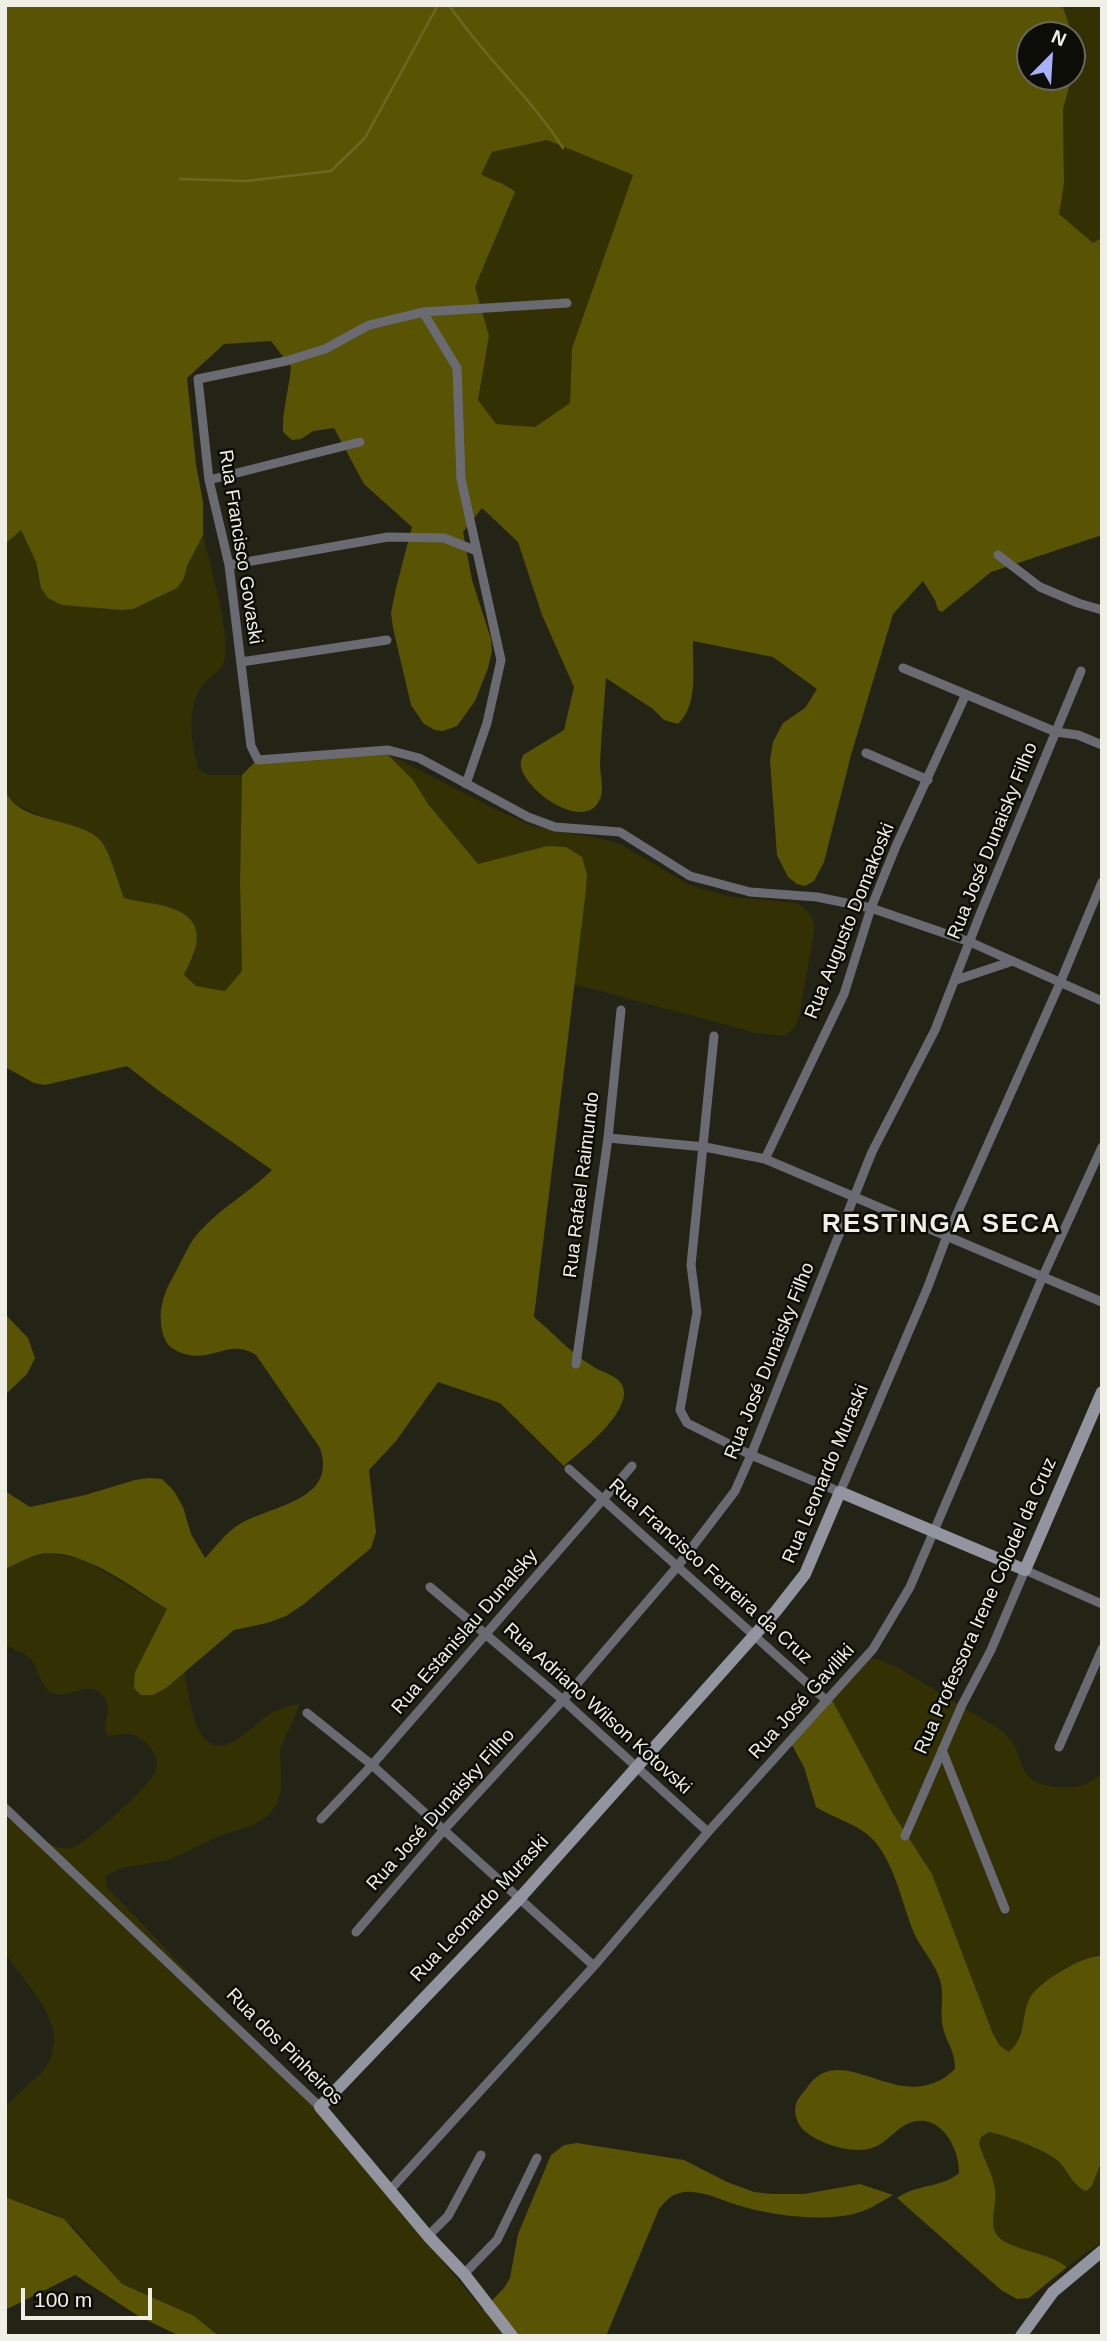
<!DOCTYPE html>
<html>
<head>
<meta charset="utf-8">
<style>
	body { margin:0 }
	#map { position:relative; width:1107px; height:2341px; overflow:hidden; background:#242416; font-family:Arial,sans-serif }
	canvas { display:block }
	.frame { position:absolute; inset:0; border:7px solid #efefe6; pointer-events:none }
	.north { position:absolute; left:1016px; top:21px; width:70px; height:70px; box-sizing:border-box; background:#0d0d07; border:2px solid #676760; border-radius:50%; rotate:24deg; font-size:19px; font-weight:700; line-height:28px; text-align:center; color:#efefe6 }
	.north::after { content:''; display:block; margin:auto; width:24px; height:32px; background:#a8b0fc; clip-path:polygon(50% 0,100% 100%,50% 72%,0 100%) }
	.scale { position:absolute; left:21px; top:2288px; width:131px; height:32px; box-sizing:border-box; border:4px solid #efefe6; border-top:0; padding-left:9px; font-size:21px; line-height:24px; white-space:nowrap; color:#efefe6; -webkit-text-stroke:5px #0d0d07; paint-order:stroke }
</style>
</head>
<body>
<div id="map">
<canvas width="1107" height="2341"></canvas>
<div class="frame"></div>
<div class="north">N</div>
<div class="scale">100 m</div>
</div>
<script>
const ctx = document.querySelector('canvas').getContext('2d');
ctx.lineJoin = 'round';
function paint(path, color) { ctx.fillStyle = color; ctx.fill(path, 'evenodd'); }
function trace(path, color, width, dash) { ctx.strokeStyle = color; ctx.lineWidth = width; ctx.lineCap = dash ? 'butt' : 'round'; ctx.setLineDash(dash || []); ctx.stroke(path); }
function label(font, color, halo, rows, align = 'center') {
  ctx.font = font + ' Arial,sans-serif'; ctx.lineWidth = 5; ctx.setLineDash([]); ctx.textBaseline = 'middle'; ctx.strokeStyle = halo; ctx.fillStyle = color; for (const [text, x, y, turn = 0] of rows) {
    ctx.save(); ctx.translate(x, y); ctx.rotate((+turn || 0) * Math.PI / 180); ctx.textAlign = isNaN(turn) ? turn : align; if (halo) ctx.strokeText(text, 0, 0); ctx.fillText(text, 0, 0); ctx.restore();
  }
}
paint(new Path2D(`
	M 1062,5 L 1102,5 L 1102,238 L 1093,244 L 1059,214 L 1064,184 L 1063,109 L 1075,66 L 1074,42 Z
	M 547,140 L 633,175 L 572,348 L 570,403 L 535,427 L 496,424 L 478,400 L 489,336 L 475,287 L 512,201 L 509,186 L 495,182 L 481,174 L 492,152 Z
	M 20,529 L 36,562 L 37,575 L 62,605 L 77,605 L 184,578 L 187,566 L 203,535 C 210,566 229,628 225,657 C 224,671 209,676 202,686 C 186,708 191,746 199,770 L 208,775 L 242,775 L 240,883 L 242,972 L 225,991 L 196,986 L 184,975 L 195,955 L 156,904 L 137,902 L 123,898 L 103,843 L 83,829 L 56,822 L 16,805 L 5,791 L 5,544 Z
	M 386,753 L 505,814 L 533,826 L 607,840 L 622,845 L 689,885 L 732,897 L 796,903 C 807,908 813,916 815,927 L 799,1016 L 794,1029 L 784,1036 L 756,1033 L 574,984 L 585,898 L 547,846 L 478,864 L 428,804 L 413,780 Z
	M 49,1553 L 85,1560 L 167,1610 L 135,1672 L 166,1688 L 184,1672 C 189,1692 191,1723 205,1739 C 224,1761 255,1723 270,1714 C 279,1708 290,1706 300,1704 L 280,1750 L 281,1789 L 277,1804 L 269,1815 L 252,1826 L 226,1833 L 169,1860 L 121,1868 L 106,1876 L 107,1887 L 312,2103 L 483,2310 L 508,2336 L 219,2336 L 194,2316 L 122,2284 L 74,2227 L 52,2213 L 5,2197 L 5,2107 L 44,2070 L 51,2058 L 54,2042 L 53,2028 L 43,2005 L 5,1953 L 5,1806 C 18,1817 44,1845 60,1848 C 64,1848 68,1849 71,1848 C 85,1845 148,1787 155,1773 C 163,1757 145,1736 129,1734 C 122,1734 114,1735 107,1736 C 101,1724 113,1711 105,1699 C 90,1676 73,1699 55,1694 C 40,1690 39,1668 30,1658 C 23,1652 13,1649 5,1645 L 5,1569 L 32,1557 Z
	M 866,1659 L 879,1659 L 900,1669 L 999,1729 C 1019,1745 1014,1748 1024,1770 C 1032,1788 1066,1790 1084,1785 C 1091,1783 1096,1777 1102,1774 L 1102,1956 L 1096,1955 L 1026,2008 L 1017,2045 L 1009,2052 L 1000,2046 L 993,2034 L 932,1874 L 892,1812 L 831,1698 Z
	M 989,2132 C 1006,2135 1049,2151 1060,2164 C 1067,2171 1071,2179 1077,2187 L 1092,2186 L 1102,2160 L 1102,2241 L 1067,2267 C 1050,2254 1030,2253 1012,2245 C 981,2233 998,2213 995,2189 C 993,2174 983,2159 979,2143 L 981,2137 Z`), '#333104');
paint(new Path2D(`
	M 5,5 L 1062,5 C 1071,29 1079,51 1072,76 L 1072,35 L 1030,35 L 1030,77 L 1072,77 L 1063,109 L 1064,184 L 1059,214 L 1093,243 L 1102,238 L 1102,535 L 991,572 L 942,612 L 938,610 L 935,600 L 923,581 L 893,614 L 851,755 L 824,862 L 814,881 L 805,886 L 797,884 L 788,877 L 777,855 L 770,760 L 773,742 L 783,723 L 805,708 L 817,689 L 773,657 L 693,641 C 692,669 699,704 678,724 L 664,720 L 653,709 L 606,678 C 604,707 601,736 600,764 C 600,776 605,791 599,801 C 583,832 524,790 521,766 C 520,762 522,759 523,755 L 564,730 L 574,687 L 542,615 L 518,542 L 482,508 L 463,532 L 472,580 L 491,639 L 492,651 L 488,668 L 475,701 L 457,726 L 443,731 L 435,730 L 424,724 L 411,705 L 393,628 L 391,613 L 396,588 L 412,527 L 364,484 L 334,428 L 313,431 L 301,439 L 292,440 L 283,432 C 282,411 289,389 291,367 L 271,341 L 224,344 L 187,378 L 196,465 L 203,502 L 203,535 L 187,566 L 184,578 L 177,588 L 133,609 L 123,610 L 62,605 L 48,598 L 41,588 L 36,562 L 21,530 L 5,544 ZM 547,140 L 633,175 L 572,348 L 570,403 L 535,427 L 496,424 L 478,400 L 489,336 L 475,287 L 515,192 C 506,183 492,181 481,174 L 492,152 Z
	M 386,753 L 413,780 L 428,804 L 478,864 L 547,846 L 566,847 L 582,857 L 587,875 L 585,898 L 534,1317 C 553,1333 571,1353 592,1366 C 601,1372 613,1374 620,1382 C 640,1406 580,1452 564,1466 L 500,1403 L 438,1382 L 396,1441 L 369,1470 L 376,1532 L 371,1548 L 304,1604 L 286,1616 L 267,1623 L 234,1630 L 166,1688 L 153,1695 L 141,1695 L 134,1688 L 135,1672 L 167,1609 C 132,1588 93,1555 51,1553 C 36,1552 19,1563 5,1569 L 5,1491 L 30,1507 L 85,1495 L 135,1480 L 150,1478 L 162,1479 L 174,1491 L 183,1507 L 191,1534 L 205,1558 C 216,1547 226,1532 240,1524 C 272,1505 338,1501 320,1448 L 256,1355 C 227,1336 210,1368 175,1350 C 165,1345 162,1334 161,1323 C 159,1305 166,1289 175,1273 C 184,1257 190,1240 203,1228 C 224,1206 251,1191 272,1170 L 159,1091 L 127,1066 L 45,1085 L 34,1083 L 5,1067 L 5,791 C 8,795 11,801 15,804 C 35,822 84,821 101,841 C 110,852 118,883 124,898 C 134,901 145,902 156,904 C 205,914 204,938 184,975 L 196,986 L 225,991 L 242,971 L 240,883 L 242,775 L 254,763 Z
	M 5,1314 L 28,1338 L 35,1358 L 27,1374 L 5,1395 Z
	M 831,1698 L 892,1812 L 932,1874 L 993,2034 L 1000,2046 L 1009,2052 C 1027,2037 1020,2015 1031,1996 C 1039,1982 1085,1954 1102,1956 L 1102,2160 L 1092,2186 L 1086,2191 C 1072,2185 1070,2174 1060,2163 C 1049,2151 1006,2135 989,2132 L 981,2137 L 979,2143 C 983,2158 993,2174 995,2189 C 998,2213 981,2233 1012,2245 C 1030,2253 1050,2254 1067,2267 L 1029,2298 L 1017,2299 L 1001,2290 L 897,2198 C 916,2184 942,2188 959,2173 C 960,2151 943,2117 917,2121 C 900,2123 891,2139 877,2146 C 857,2156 822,2145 806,2132 C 798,2126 793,2114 796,2104 C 798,2098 804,2092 808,2086 C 844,2037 902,2121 955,2069 C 955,2050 947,2044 943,2028 C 939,2012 945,1996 940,1980 C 935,1963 921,1949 914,1933 C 902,1904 896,1868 876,1843 C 862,1825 835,1819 816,1807 L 804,1767 L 792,1745 Z
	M 577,2143 L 684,2160 L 727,2182 L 754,2192 L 772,2194 L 804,2194 L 860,2184 L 893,2195 C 879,2203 866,2212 849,2215 C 818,2221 768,2215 737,2205 C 721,2200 697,2188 680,2193 C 670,2195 665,2202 659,2209 L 606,2336 L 508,2336 L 483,2310 L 504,2288 L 510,2278 L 518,2234 L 551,2155 L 564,2145 Z
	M 5,2197 L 64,2219 L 122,2284 L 194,2316 L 219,2336 L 180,2336 L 140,2317 L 75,2275 L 5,2310 Z`), '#585404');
trace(new Path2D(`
	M 449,5 C 483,56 530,96 563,148
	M 180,179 L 246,181 L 331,171 L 365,138 L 438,5`), '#6b6821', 2.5);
trace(new Path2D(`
	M 567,303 L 423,312 L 369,325 L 325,349 L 286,361 L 198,379 L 209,480 L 229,565 L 251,746 L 258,760 L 388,750 L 419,758 L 528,817 L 555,827 L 620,832 L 690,876 L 750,892 L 817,897 L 871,908 L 970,942 L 1102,1001
	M 423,312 L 457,368 L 461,479 L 501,660 L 487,723 L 466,784
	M 209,480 L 360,442
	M 998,555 L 1040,587 L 1078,603 L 1102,610
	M 229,565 L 388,537 L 444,538 L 477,551
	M 241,662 L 387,640
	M 903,668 L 1056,732 L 1078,735 L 1102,745
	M 866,753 L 928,780
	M 956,980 L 1013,961
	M 714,1036 L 691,1265 L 697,1312 L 680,1410 L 687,1423 L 751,1455 L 840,1492 L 927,1289 L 947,1236 L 1060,983 L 1102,882
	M 608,1138 L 705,1147 L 765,1159 L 1102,1302
	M 765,1159 L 844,994 L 871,908 L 896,846 L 966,694
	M 576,1364 L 608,1138 L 621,1010
	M 569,1469 L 827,1701
	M 430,1587 L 563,1700 L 708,1832
	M 307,1713 L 372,1765 L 594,1966
	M 1059,1747 L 1102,1649
	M 942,1750 L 1005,1909
	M 5,1808 L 320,2107
	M 321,1819 L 372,1765 L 632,1466
	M 905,1836 L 962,1705 L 991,1650 L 1025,1570 L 1102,1604
	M 356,1932 L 443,1831 L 563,1700 L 677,1567 L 735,1491 L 751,1455 L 872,1152 L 935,1030 L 981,912 L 1081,671
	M 390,2190 L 594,1966 L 708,1832 L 873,1649 L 910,1587 L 1043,1276 L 1102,1147
	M 428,2236 L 448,2216 L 481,2155
	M 464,2274 L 497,2240 L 537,2158`), '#6a6b72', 9);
trace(new Path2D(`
	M 512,2336 L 464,2274 L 428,2236 L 320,2107 L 519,1899 L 776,1611 L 805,1574 L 840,1492 L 1025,1570 L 1102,1392
	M 1021,2336 L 1053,2292 L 1102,2251`), '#92949f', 12);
label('19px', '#efefe6', '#0d0d07', [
	["Rua Francisco Govaski",240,547,81],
	["Rua José Dunaisky Filho",993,841,-68],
	["Rua Augusto Domakoski",850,921,-68],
	["Rua Rafael Raimundo",582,1185,-83],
	["Rua José Dunaisky Filho",770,1361,-68],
	["Rua Leonardo Muraski",826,1474,-67],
	["Rua Francisco Ferreira da Cruz",710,1572,42],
	["Rua Professora Irene Colodel da Cruz",986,1606,-66],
	["Rua Estanislau Dunalsky",465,1632,-49],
	["Rua José Gaviliki",802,1702,-48],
	["Rua Adriano Wilson Kotovski",597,1709,42],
	["Rua José Dunaisky Filho",441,1810,-48],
	["Rua Leonardo Muraski",480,1909,-47],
	["Rua dos Pinheiros",284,2047,45]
]);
ctx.letterSpacing = '2px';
label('bold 26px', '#efefe6', '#0d0d07', [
	["RESTINGA SECA",942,1225]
]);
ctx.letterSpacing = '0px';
</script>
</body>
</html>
